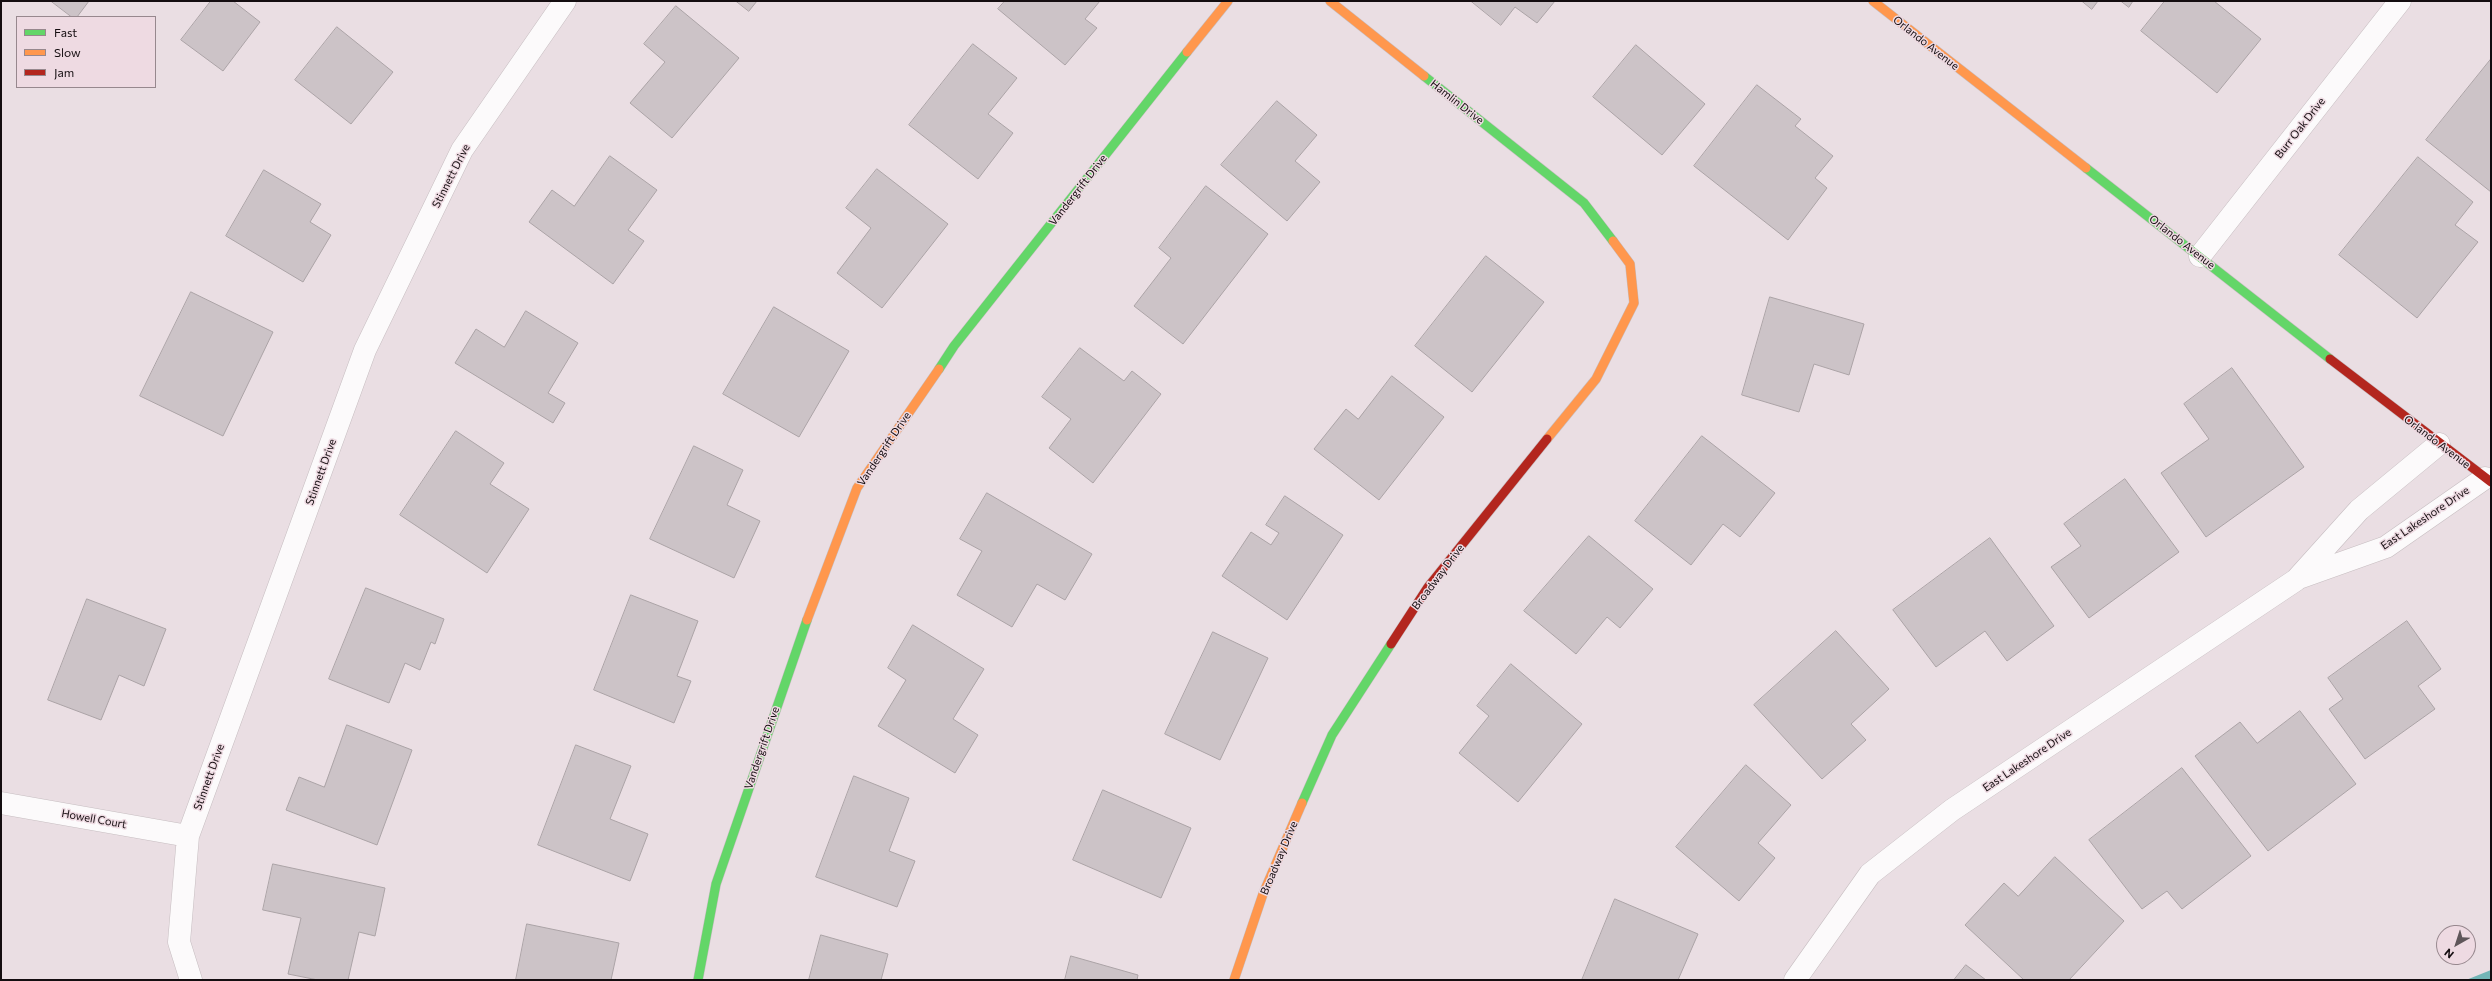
<!DOCTYPE html>
<html>
<head>
<meta charset="utf-8">
<style>
	body { margin:0 }
	#map { position:relative; width:2492px; height:981px; overflow:hidden; background:#eadee3; font-family:Commissioner,sans-serif }
	canvas { display:block }
	.frame { position:absolute; inset:0; border:2px solid #140d10; pointer-events:none }
	.legend { position:absolute; left:16px; top:16px; width:140px; height:72px; box-sizing:border-box; background:#eedae2; border:1px solid #97888e; margin:0; padding:5px 7px; list-style:none; font-size:12px; color:#140d10 }
	.legend li { display:flex; align-items:center; gap:8px; height:20px }
	.legend b { width:20px; border:1px solid #97888e }
	.north { position:absolute; left:2436px; top:925px; width:40px; height:40px; box-sizing:border-box; background:#eedae2; border:1px solid #97888e; border-radius:50%; rotate:219deg; font-size:11px; font-weight:700; line-height:16px; text-align:center; color:#140d10 }
	.north::after { content:''; display:block; margin:auto; width:14px; height:18px; background:#5f565a; clip-path:polygon(50% 0,100% 100%,50% 72%,0 100%) }
</style>
</head>
<body>
<div id="map">
<canvas width="2492" height="981"></canvas>
<div class="frame"></div>
<ul class="legend">
<li><b style="height:5px;background:#63d668"></b>Fast</li>
<li><b style="height:5px;background:#ff974d"></b>Slow</li>
<li><b style="height:5px;background:#b3261e"></b>Jam</li>
</ul>
<div class="north">N</div>
</div>
<script>
const ctx = document.querySelector('canvas').getContext('2d');
ctx.lineJoin = 'round';
function paint(path, color) { ctx.fillStyle = color; ctx.fill(path, 'evenodd'); }
function trace(path, color, width, dash) { ctx.strokeStyle = color; ctx.lineWidth = width; ctx.lineCap = dash ? 'butt' : 'round'; ctx.setLineDash(dash || []); ctx.stroke(path); }
function label(font, color, halo, rows, align = 'center') {
  ctx.font = font + ' Commissioner,sans-serif'; ctx.lineWidth = 3; ctx.setLineDash([]); ctx.textBaseline = 'middle'; ctx.strokeStyle = halo; ctx.fillStyle = color; for (const [text, x, y, turn = 0] of rows) {
    ctx.save(); ctx.translate(x, y); ctx.rotate((+turn || 0) * Math.PI / 180); ctx.textAlign = isNaN(turn) ? turn : align; if (halo) ctx.strokeText(text, 0, 0); ctx.fillText(text, 0, 0); ctx.restore();
  }
}
paint(new Path2D(`
	M 2491,970 L 2491,980 L 2466,980 Z`), '#72b5b6');
const building = new Path2D(`
	M 51,1 L 89,1 L 77,17 L 72,17 Z
	M 211,1 L 233,1 L 260,22 L 223,71 L 181,40 Z
	M 736,1 L 757,1 L 749,11 Z
	M 1005,1 L 1100,1 L 1085,19 L 1097,28 L 1065,65 L 998,9 Z
	M 1471,1 L 1555,1 L 1537,23 L 1515,7 L 1501,25 Z
	M 2082,1 L 2098,1 L 2092,9 Z
	M 2121,1 L 2133,1 L 2129,7 Z
	M 2165,1 L 2214,1 L 2261,39 L 2217,93 L 2141,31 Z
	M 676,6 L 739,58 L 672,138 L 630,103 L 665,62 L 644,44 Z
	M 337,27 L 393,72 L 351,124 L 295,80 Z
	M 973,44 L 1017,78 L 988,114 L 1013,133 L 978,179 L 909,125 Z
	M 1636,45 L 1705,104 L 1662,155 L 1593,97 Z
	M 2491,59 L 2491,192 L 2426,140 Z
	M 1757,85 L 1801,119 L 1795,126 L 1833,156 L 1815,178 L 1827,188 L 1788,240 L 1694,166 Z
	M 1277,101 L 1317,135 L 1295,161 L 1320,182 L 1287,221 L 1221,165 Z
	M 610,156 L 657,190 L 628,230 L 644,241 L 613,284 L 529,222 L 552,190 L 574,206 Z
	M 2418,157 L 2473,202 L 2455,225 L 2478,242 L 2417,318 L 2339,255 Z
	M 877,169 L 948,224 L 882,308 L 837,273 L 871,228 L 846,208 Z
	M 264,170 L 321,204 L 310,222 L 331,235 L 303,282 L 226,236 Z
	M 1206,186 L 1268,234 L 1183,344 L 1134,306 L 1171,258 L 1159,248 Z
	M 1486,256 L 1544,302 L 1472,392 L 1415,346 Z
	M 191,292 L 273,332 L 223,436 L 140,396 Z
	M 1770,297 L 1864,324 L 1849,375 L 1814,364 L 1799,412 L 1742,395 Z
	M 774,307 L 849,351 L 799,437 L 723,394 Z
	M 526,311 L 578,343 L 548,393 L 565,403 L 553,423 L 455,363 L 476,329 L 504,347 Z
	M 1080,348 L 1124,381 L 1132,371 L 1161,394 L 1093,483 L 1049,448 L 1071,419 L 1042,397 Z
	M 2232,368 L 2304,467 L 2206,537 L 2161,473 L 2209,439 L 2184,404 Z
	M 1392,376 L 1444,417 L 1379,500 L 1314,449 L 1346,409 L 1358,419 Z
	M 456,431 L 504,463 L 490,484 L 529,509 L 487,573 L 400,515 Z
	M 1702,436 L 1775,493 L 1740,537 L 1723,524 L 1691,565 L 1635,521 Z
	M 694,446 L 743,470 L 727,505 L 760,521 L 734,578 L 650,539 Z
	M 2125,479 L 2179,552 L 2089,618 L 2051,567 L 2081,546 L 2064,524 Z
	M 987,493 L 1092,554 L 1065,600 L 1037,584 L 1012,627 L 957,595 L 982,551 L 960,539 Z
	M 1285,496 L 1343,535 L 1287,620 L 1222,576 L 1251,532 L 1271,545 L 1279,533 L 1266,525 Z
	M 1589,536 L 1653,589 L 1620,628 L 1607,617 L 1576,654 L 1524,611 Z
	M 1990,538 L 2054,626 L 2007,661 L 1985,631 L 1936,667 L 1893,610 Z
	M 366,588 L 444,619 L 435,644 L 431,642 L 420,670 L 405,663 L 389,703 L 329,679 Z
	M 631,595 L 698,621 L 677,676 L 691,681 L 674,723 L 594,690 Z
	M 87,599 L 166,629 L 144,686 L 119,675 L 101,720 L 48,700 Z
	M 2407,621 L 2441,669 L 2418,686 L 2435,709 L 2365,759 L 2329,709 L 2343,699 L 2328,678 Z
	M 913,625 L 984,669 L 953,719 L 978,735 L 955,773 L 878,726 L 906,680 L 888,668 Z
	M 1836,631 L 1889,689 L 1851,724 L 1866,740 L 1822,779 L 1754,705 Z
	M 1213,632 L 1268,658 L 1220,760 L 1165,734 Z
	M 1511,664 L 1582,724 L 1518,802 L 1459,753 L 1489,716 L 1477,706 Z
	M 2300,711 L 2356,784 L 2268,851 L 2195,756 L 2240,722 L 2257,743 Z
	M 347,725 L 412,750 L 377,845 L 286,810 L 299,777 L 324,787 Z
	M 576,745 L 631,766 L 610,819 L 648,834 L 630,881 L 538,845 Z
	M 1746,765 L 1791,805 L 1758,843 L 1775,858 L 1739,901 L 1676,847 Z
	M 2182,768 L 2251,856 L 2182,909 L 2167,891 L 2142,909 L 2089,840 Z
	M 854,776 L 909,798 L 889,851 L 915,861 L 897,907 L 816,877 Z
	M 1103,790 L 1191,828 L 1161,898 L 1073,860 Z
	M 2055,857 L 2124,921 L 2069,980 L 2024,980 L 1965,925 L 2004,883 L 2018,896 Z
	M 273,864 L 385,888 L 375,936 L 359,932 L 348,980 L 318,980 L 288,974 L 301,918 L 263,910 Z
	M 1615,899 L 1698,934 L 1678,980 L 1582,980 Z
	M 527,924 L 619,943 L 611,980 L 516,980 Z
	M 821,935 L 888,954 L 881,980 L 809,980 Z
	M 1071,956 L 1138,975 L 1137,980 L 1065,980 Z
	M 1966,965 L 1986,980 L 1954,980 Z`);
paint(building, '#ccc3c7');
trace(building, '#aba3a6', 1);
const street = new Path2D(`
	M 2200,256 L 2400,1
	M 2299,578 L 2386,547 L 2485,478
	M 1,803 L 188,836
	M 191,980 L 179,942 L 188,836 L 365,350 L 462,150 L 565,1
	M 1795,980 L 1870,874 L 1952,810 L 2296,580 L 2359,510 L 2439,444`);
const fast = new Path2D(`
	M 1424,76 L 1584,203 L 1613,241
	M 2086,168 L 2330,359
	M 939,369 L 954,346 L 1187,52
	M 1302,803 L 1332,735 L 1391,644
	M 698,980 L 716,884 L 807,620`);
const slow = new Path2D(`
	M 1330,1 L 1424,76
	M 1873,1 L 2086,168
	M 1187,52 L 1228,1
	M 1547,439 L 1596,379 L 1634,303 L 1630,264 L 1613,241
	M 807,620 L 857,488 L 939,369
	M 1234,980 L 1263,894 L 1302,803`);
const jam = new Path2D(`
	M 2330,359 L 2491,482
	M 1391,644 L 1428,587 L 1547,439`);
trace(street, '#c6bdc0', 23);
trace(fast, '#c6bdc0', 10);
trace(slow, '#c6bdc0', 10);
trace(jam, '#c6bdc0', 10);
trace(street, '#fcfafb', 22);
trace(fast, '#63d668', 9);
trace(slow, '#ff974d', 9);
trace(jam, '#b3261e', 9);
label('11px', '#140d10', '#eedae2', [
	["Orlando Avenue",1926,43,38],
	["Hamlin Drive",1457,102,38],
	["Burr Oak Drive",2300,128,-52],
	["Stinnett Drive",451,176,-63],
	["Vandergrift Drive",1078,190,-52],
	["Orlando Avenue",2182,242,38],
	["Orlando Avenue",2437,442,37],
	["Vandergrift Drive",884,449,-56],
	["Stinnett Drive",321,472,-70],
	["East Lakeshore Drive",2425,518,-34],
	["Broadway Drive",1438,577,-53],
	["Vandergrift Drive",762,748,-71],
	["East Lakeshore Drive",2027,760,-34],
	["Stinnett Drive",209,777,-70],
	["Howell Court",94,819,10],
	["Broadway Drive",1279,858,-67]
]);
</script>
</body>
</html>
